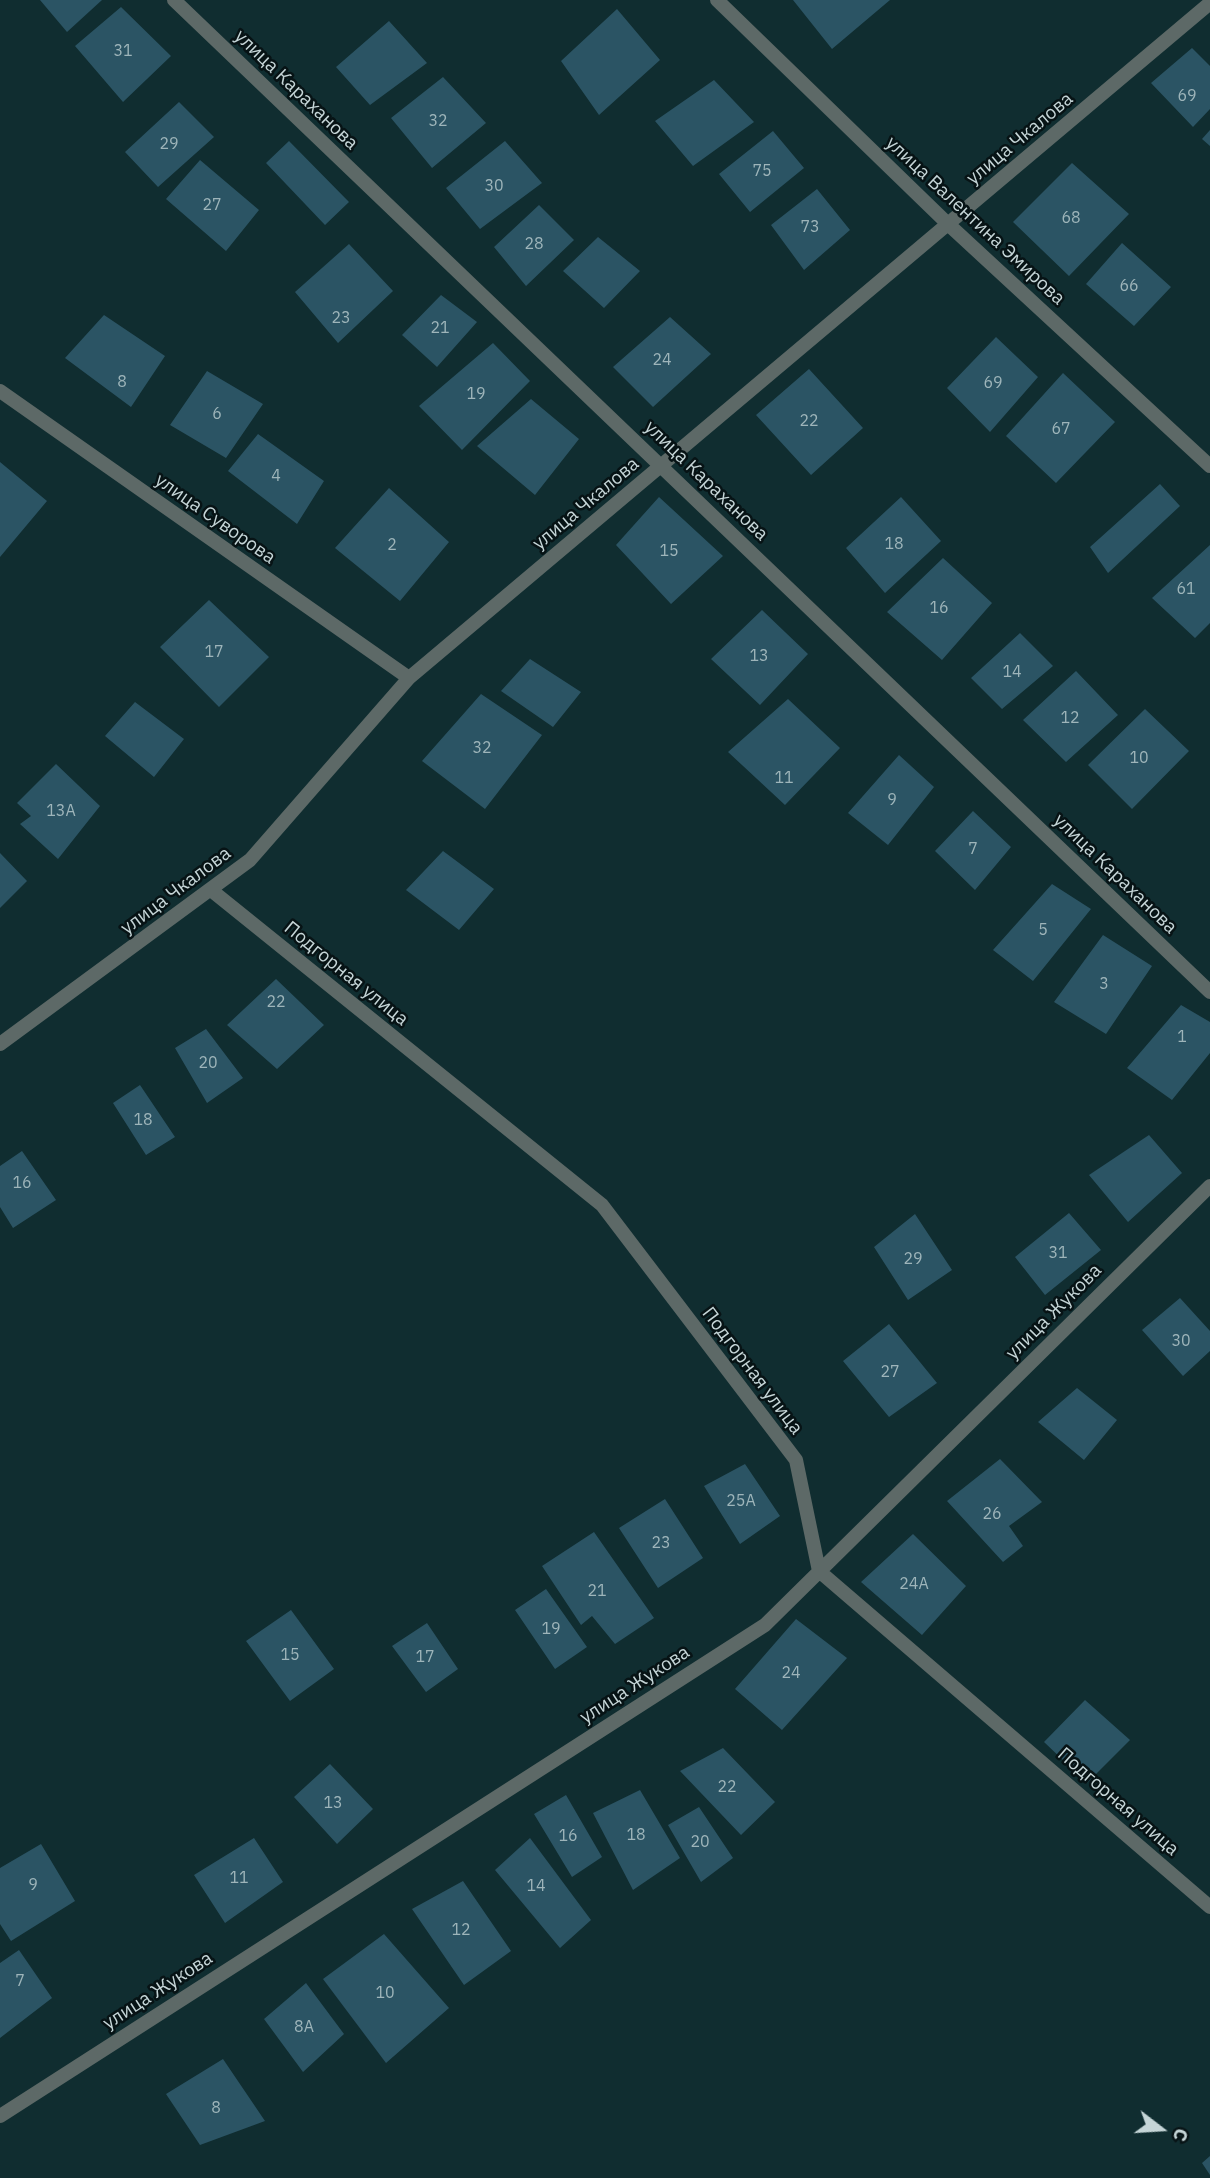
<!DOCTYPE html>
<html>
<head>
<meta charset="utf-8">
<style>
	body { margin:0 }
	#map { position:relative; width:1210px; height:2178px; overflow:hidden; background:#102d30; font-family:"IBM Plex Sans",sans-serif }
	canvas { display:block }
	.north { position:absolute; left:1126px; top:2094px; width:70px; height:70px; -webkit-text-stroke:5px #071315; paint-order:stroke; rotate:107deg; font-size:19px; font-weight:700; line-height:28px; text-align:center; color:#c5d5d7 }
	.north::after { content:''; display:block; margin:auto; width:24px; height:32px; background:#c5d5d7; clip-path:polygon(50% 0,100% 100%,50% 72%,0 100%) }
</style>
</head>
<body>
<div id="map">
<canvas width="1210" height="2178"></canvas>
<div class="north">С</div>
</div>
<script>
const ctx = document.querySelector('canvas').getContext('2d');
ctx.lineJoin = 'round';
function paint(path, color) { ctx.fillStyle = color; ctx.fill(path, 'evenodd'); }
function trace(path, color, width, dash) { ctx.strokeStyle = color; ctx.lineWidth = width; ctx.lineCap = dash ? 'butt' : 'round'; ctx.setLineDash(dash || []); ctx.stroke(path); }
function label(font, color, halo, rows, align = 'center') {
  ctx.font = font + ' "IBM Plex Sans",sans-serif'; ctx.lineWidth = 5; ctx.setLineDash([]); ctx.textBaseline = 'middle'; ctx.strokeStyle = halo; ctx.fillStyle = color; for (const [text, x, y, turn = 0] of rows) {
    ctx.save(); ctx.translate(x, y); ctx.rotate((+turn || 0) * Math.PI / 180); ctx.textAlign = isNaN(turn) ? turn : align; if (halo) ctx.strokeText(text, 0, 0); ctx.fillText(text, 0, 0); ctx.restore();
  }
}
paint(new Path2D(`
	M 40,0 L 102,0 L 67,32 Z
	M 793,0 L 890,0 L 832,49 Z
	M 121,7 L 171,56 L 123,102 L 75,46 Z
	M 617,9 L 660,60 L 599,115 L 561,61 Z
	M 389,21 L 427,63 L 370,105 L 336,67 Z
	M 1192,48 L 1210,66 L 1210,109 L 1193,127 L 1151,83 Z
	M 443,77 L 486,123 L 432,168 L 391,118 Z
	M 714,80 L 754,122 L 693,166 L 655,121 Z
	M 179,102 L 214,137 L 158,187 L 125,152 Z
	M 1210,130 L 1210,146 L 1202,139 Z
	M 773,131 L 804,168 L 750,212 L 719,174 Z
	M 289,141 L 349,202 L 325,225 L 266,163 Z
	M 505,141 L 542,183 L 480,229 L 446,188 Z
	M 200,160 L 259,210 L 226,251 L 166,199 Z
	M 1072,163 L 1129,214 L 1069,276 L 1013,222 Z
	M 817,189 L 850,230 L 804,270 L 771,225 Z
	M 539,205 L 574,240 L 526,286 L 494,247 Z
	M 598,237 L 640,271 L 604,308 L 563,271 Z
	M 1122,243 L 1171,287 L 1134,326 L 1086,284 Z
	M 349,244 L 393,291 L 338,343 L 295,292 Z
	M 441,295 L 477,322 L 437,367 L 402,335 Z
	M 104,315 L 165,356 L 131,407 L 65,358 Z
	M 670,317 L 711,354 L 653,407 L 613,367 Z
	M 996,337 L 1038,377 L 990,432 L 947,388 Z
	M 493,343 L 530,381 L 462,450 L 419,406 Z
	M 809,369 L 863,428 L 811,475 L 756,415 Z
	M 207,371 L 263,404 L 226,458 L 170,425 Z
	M 1063,373 L 1115,422 L 1056,483 L 1006,436 Z
	M 531,399 L 579,439 L 535,495 L 477,446 Z
	M 258,434 L 324,481 L 297,524 L 228,471 Z
	M 0,462 L 47,501 L 0,557 Z
	M 1160,484 L 1180,506 L 1108,573 L 1090,547 Z
	M 389,488 L 449,542 L 400,601 L 335,548 Z
	M 659,497 L 723,556 L 671,604 L 616,545 Z
	M 901,497 L 941,541 L 885,593 L 846,548 Z
	M 1210,545 L 1210,623 L 1195,638 L 1152,598 Z
	M 943,558 L 992,603 L 942,660 L 887,612 Z
	M 209,600 L 269,657 L 219,707 L 160,647 Z
	M 762,610 L 808,654 L 760,705 L 711,659 Z
	M 1020,633 L 1053,666 L 1002,709 L 971,678 Z
	M 530,659 L 581,692 L 553,727 L 501,691 Z
	M 1076,671 L 1118,715 L 1066,762 L 1023,720 Z
	M 481,694 L 542,735 L 485,809 L 422,761 Z
	M 788,699 L 840,748 L 785,805 L 728,752 Z
	M 135,702 L 184,739 L 154,777 L 105,736 Z
	M 1145,709 L 1189,751 L 1132,809 L 1088,765 Z
	M 899,755 L 934,787 L 888,845 L 848,813 Z
	M 56,764 L 100,806 L 58,859 L 20,824 L 31,816 L 17,803 Z
	M 973,811 L 1011,847 L 975,890 L 935,851 Z
	M 443,851 L 494,889 L 459,930 L 406,890 Z
	M 0,853 L 27,881 L 0,908 Z
	M 1052,884 L 1091,909 L 1033,981 L 993,950 Z
	M 1103,935 L 1152,966 L 1106,1034 L 1054,1002 Z
	M 276,979 L 324,1025 L 277,1069 L 227,1025 Z
	M 1181,1005 L 1210,1022 L 1210,1053 L 1172,1100 L 1127,1068 Z
	M 206,1029 L 243,1078 L 207,1103 L 175,1048 Z
	M 140,1085 L 175,1137 L 146,1155 L 113,1103 Z
	M 1149,1135 L 1182,1173 L 1128,1222 L 1089,1175 Z
	M 22,1151 L 56,1200 L 13,1228 L 0,1207 L 0,1166 Z
	M 1069,1213 L 1101,1250 L 1045,1295 L 1015,1257 Z
	M 915,1214 L 952,1270 L 908,1300 L 874,1247 Z
	M 1180,1298 L 1210,1331 L 1210,1351 L 1183,1376 L 1142,1330 Z
	M 889,1324 L 937,1383 L 889,1417 L 843,1361 Z
	M 1077,1388 L 1117,1420 L 1084,1460 L 1038,1422 Z
	M 1000,1459 L 1042,1502 L 1009,1526 L 1023,1546 L 1003,1562 L 947,1501 Z
	M 745,1464 L 780,1516 L 740,1544 L 704,1486 Z
	M 665,1499 L 703,1558 L 658,1588 L 619,1528 Z
	M 594,1532 L 654,1618 L 615,1644 L 592,1616 L 581,1625 L 542,1566 Z
	M 913,1534 L 966,1586 L 922,1635 L 861,1582 Z
	M 546,1589 L 587,1647 L 555,1669 L 515,1610 Z
	M 291,1610 L 334,1669 L 290,1701 L 246,1641 Z
	M 796,1619 L 847,1658 L 782,1730 L 735,1689 Z
	M 427,1623 L 458,1669 L 426,1692 L 392,1646 Z
	M 1085,1700 L 1130,1740 L 1087,1783 L 1044,1742 Z
	M 723,1748 L 775,1802 L 741,1835 L 680,1771 Z
	M 330,1764 L 373,1809 L 337,1844 L 294,1797 Z
	M 640,1790 L 680,1858 L 633,1890 L 593,1813 Z
	M 566,1795 L 602,1857 L 572,1877 L 534,1814 Z
	M 699,1807 L 733,1858 L 701,1882 L 668,1825 Z
	M 254,1838 L 283,1882 L 225,1923 L 194,1875 Z
	M 530,1838 L 591,1920 L 560,1948 L 495,1870 Z
	M 41,1844 L 75,1901 L 11,1941 L 0,1924 L 0,1868 Z
	M 463,1881 L 511,1951 L 464,1985 L 412,1909 Z
	M 384,1934 L 449,2008 L 386,2063 L 323,1979 Z
	M 19,1950 L 52,1998 L 0,2038 L 0,1963 Z
	M 306,1983 L 344,2034 L 303,2072 L 264,2019 Z
	M 223,2059 L 265,2121 L 200,2145 L 166,2094 Z
	M 1210,2156 L 1210,2175 L 1202,2163 Z`), '#2b5464');
trace(new Path2D(`
	M 174,0 L 1210,992
	M 717,0 L 948,224 L 1210,466
	M 0,391 L 409,678
	M 211,890 L 602,1205 L 796,1460 L 819,1571 L 1210,1907
	M 0,1044 L 250,860 L 409,678 L 1210,3
	M 0,2116 L 765,1625 L 1210,1186`), '#5d6967', 14);
label('16px', '#9eb5ba', null, [
	["31",123,51],
	["69",1187,96],
	["32",438,121],
	["29",169,144],
	["75",762,171],
	["30",494,186],
	["27",212,205],
	["68",1071,218],
	["73",810,227],
	["28",534,244],
	["66",1129,286],
	["23",341,318],
	["21",440,328],
	["24",662,360],
	["8",122,382],
	["69",993,383],
	["19",476,394],
	["6",217,414],
	["22",809,421],
	["67",1061,429],
	["4",276,476],
	["18",894,544],
	["2",392,545],
	["15",669,551],
	["61",1186,589],
	["16",939,608],
	["17",214,652],
	["13",759,656],
	["14",1012,672],
	["12",1070,718],
	["32",482,748],
	["10",1139,758],
	["11",784,778],
	["9",892,800],
	["13А",61,811],
	["7",973,849],
	["5",1043,930],
	["3",1104,984],
	["22",276,1002],
	["1",1182,1037],
	["20",208,1063],
	["18",143,1120],
	["16",22,1183],
	["31",1058,1253],
	["29",913,1259],
	["30",1181,1341],
	["27",890,1372],
	["25А",741,1501],
	["26",992,1514],
	["23",661,1543],
	["24А",914,1584],
	["21",597,1591],
	["19",551,1629],
	["15",290,1655],
	["17",425,1657],
	["24",791,1673],
	["22",727,1787],
	["13",333,1803],
	["18",636,1835],
	["16",568,1836],
	["20",700,1842],
	["11",239,1878],
	["9",33,1885],
	["14",536,1886],
	["12",461,1930],
	["7",20,1981],
	["10",385,1993],
	["8А",304,2027],
	["8",216,2108]
]);
label('19px', '#c5d5d7', '#071315', [
	["улица Караханова",296,90,44],
	["улица Чкалова",1020,139,-40],
	["улица Валентина Эмирова",975,221,43],
	["улица Караханова",706,481,44],
	["улица Чкалова",586,504,-40],
	["улица Суворова",215,519,35],
	["улица Караханова",1115,874,44],
	["улица Чкалова",176,891,-37],
	["Подгорная улица",346,974,39],
	["улица Жукова",1054,1312,-45],
	["Подгорная улица",752,1371,53],
	["улица Жукова",635,1685,-33],
	["Подгорная улица",1118,1802,41],
	["улица Жукова",158,1991,-33]
]);
</script>
</body>
</html>
